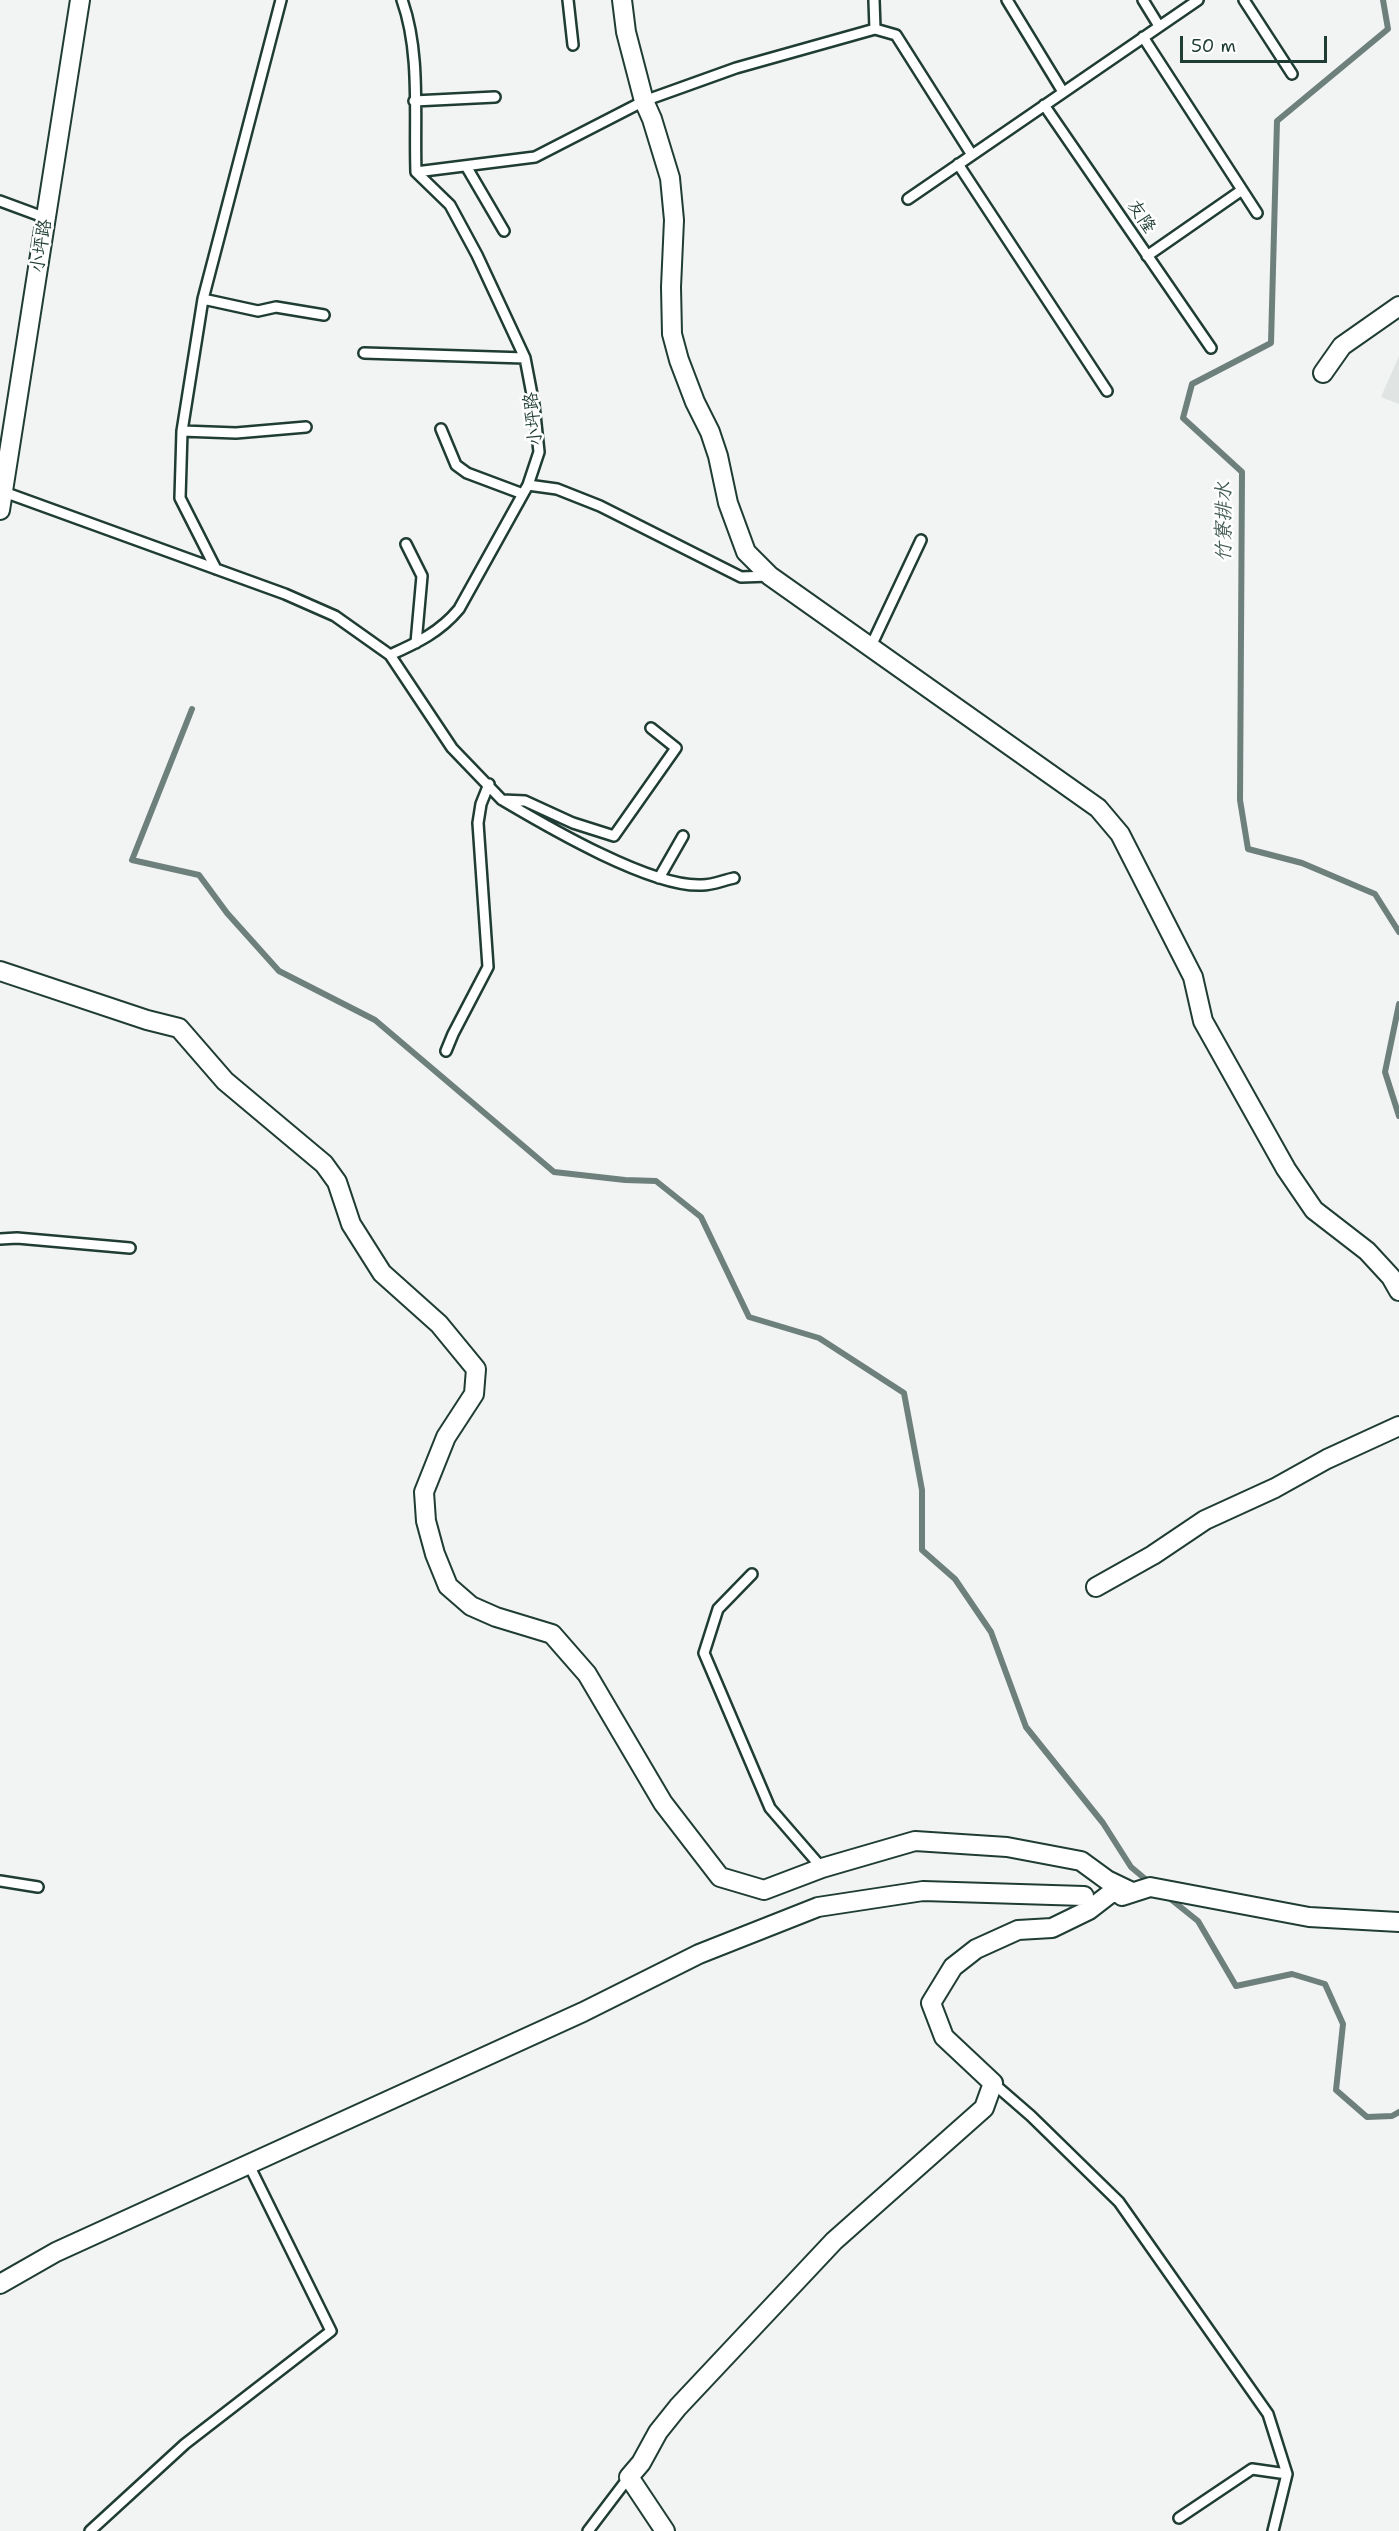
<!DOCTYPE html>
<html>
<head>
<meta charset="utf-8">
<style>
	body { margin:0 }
	#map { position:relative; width:1399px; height:2531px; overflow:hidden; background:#f2f3f3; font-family:"Shantell Sans",sans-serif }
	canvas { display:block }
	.scale { position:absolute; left:1180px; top:36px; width:147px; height:27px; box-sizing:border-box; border:3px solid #1f3d34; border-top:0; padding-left:8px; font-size:18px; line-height:21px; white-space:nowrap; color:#1f3d34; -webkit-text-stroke:4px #fff; paint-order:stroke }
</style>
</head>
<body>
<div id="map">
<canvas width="1399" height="2531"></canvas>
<div class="scale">50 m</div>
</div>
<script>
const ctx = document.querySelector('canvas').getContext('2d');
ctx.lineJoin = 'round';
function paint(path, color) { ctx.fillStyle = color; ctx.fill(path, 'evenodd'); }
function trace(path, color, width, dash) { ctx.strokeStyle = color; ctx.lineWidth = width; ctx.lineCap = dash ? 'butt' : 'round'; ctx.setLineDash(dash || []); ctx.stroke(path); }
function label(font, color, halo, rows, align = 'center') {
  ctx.font = font + ' "Shantell Sans","LXGW WenKai TC",sans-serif'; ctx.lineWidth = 5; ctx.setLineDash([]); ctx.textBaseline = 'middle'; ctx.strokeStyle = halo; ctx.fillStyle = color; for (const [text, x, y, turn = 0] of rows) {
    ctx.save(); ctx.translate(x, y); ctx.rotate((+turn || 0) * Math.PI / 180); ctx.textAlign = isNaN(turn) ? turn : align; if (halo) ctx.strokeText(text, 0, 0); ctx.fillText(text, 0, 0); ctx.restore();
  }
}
paint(new Path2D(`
	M 1399,356 L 1399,404 L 1381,397 Z`), '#e0e4e3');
trace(new Path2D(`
	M 1383,0 L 1388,29 L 1277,121 L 1271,343 L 1192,384 L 1183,418 L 1242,472 L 1240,800 L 1248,849 L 1302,863 L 1375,894 L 1399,932
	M 192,709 L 132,860 L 199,875 L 227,913 L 279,971 L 375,1020 L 554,1172 L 625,1180 L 656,1181 L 701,1217 L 749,1317 L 819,1338 L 904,1393 L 922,1490 L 922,1550 L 955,1579 L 991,1632 L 1026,1727 L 1103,1823 L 1131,1867 L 1150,1883
	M 1399,1004 L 1385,1072 L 1399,1116
	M 1168,1897 L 1198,1921 L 1236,1986 L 1292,1974 L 1325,1984 L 1343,2024 L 1336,2090 L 1367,2117 L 1392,2116 L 1399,2112`), '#6d807b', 6);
const service = new Path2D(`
	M 568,0 L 573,45
	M 874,0 L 875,29 L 896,35 L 972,155
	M 1007,0 L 1063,92
	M 1143,0 L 1159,26
	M 1244,0 L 1292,74
	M 1143,37 L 1257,213
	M 414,101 L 495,97
	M 1044,105 L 1211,348
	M 958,164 L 1107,391
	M 466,166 L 504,231
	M 416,172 L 535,157 L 644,101 L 736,68 L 875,29
	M 908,199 L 1198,0
	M 0,201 L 46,218
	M 1147,256 L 1242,190
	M 203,299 L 258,311 L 276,307 L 324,315
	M 364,353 L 525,358
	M 441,429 L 456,465 L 467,473 L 523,494
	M 182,431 L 236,433 L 306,427
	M 528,485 L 557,489 L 600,506 L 741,577 L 770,576
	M 4,492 L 285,594 L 335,616 L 390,655 C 417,643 440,632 459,609 L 528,485 L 539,452 L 534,405 L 525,358 L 477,255 L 450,205 L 416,172 C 414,116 421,53 402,0
	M 406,544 L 422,576 L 416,643
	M 216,569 L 180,498 L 182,431 L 203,299 L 281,0
	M 871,646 L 921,540
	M 390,655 L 452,748 L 502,800 L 525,801 L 573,823 L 614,836 L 676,748 L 651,728
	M 504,801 C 548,827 652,888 702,885 C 713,885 724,880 734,878
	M 659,878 L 683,836
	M 446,1051 L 453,1034 L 488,967 L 478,823 L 481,804 L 489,784
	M 0,1239 L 17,1238 L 130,1248
	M 752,1574 L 718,1609 L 704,1653 L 770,1808 L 822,1868
	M 0,1881 L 38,1887
	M 993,2083 L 1031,2116 L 1119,2202 L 1268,2414 L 1287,2474 L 1273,2531
	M 1179,2518 L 1252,2469 L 1287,2474
	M 90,2531 L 185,2444 L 331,2331 L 248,2163
	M 588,2531 L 629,2477`);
const minor = new Path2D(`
	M 622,0 L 626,32 L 644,101 L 652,119 L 670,178 L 674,220 L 671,287 L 672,334 L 679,360 L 695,402 L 710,432 L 718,456 L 728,503 L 746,552 L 770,576 L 1098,808 L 1120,834 L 1193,977 L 1203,1021 L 1286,1169 L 1314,1210 L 1367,1251 L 1391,1277 L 1399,1291
	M 1323,373 L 1342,346 L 1399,306
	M 0,510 L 80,0
	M 0,971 L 147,1020 L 179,1028 L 225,1081 L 324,1164 L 337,1182 L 351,1224 L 382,1273 L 439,1324 L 476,1369 L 474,1394 L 446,1437 L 424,1492 L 426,1521 L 435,1554 L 448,1586 L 471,1606 L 496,1617 L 552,1634 L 587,1674 L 663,1803 L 720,1877 L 764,1890 L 822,1868 L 915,1841 L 1007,1847 L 1081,1861 L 1107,1880 L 1132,1892
	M 1096,1587 L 1153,1555 L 1205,1520 L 1275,1488 L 1327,1459 L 1399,1426
	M 1122,1896 L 1150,1887 L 1309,1917 L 1399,1922
	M 0,2284 L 56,2252 L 583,2012 L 699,1954 L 818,1907 L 923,1891 L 1084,1896
	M 665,2531 L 629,2477 L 641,2463 L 658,2432 L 678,2407 L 834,2241 L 984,2108 L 993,2083 L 944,2037 L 931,2003 L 953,1967 L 976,1949 L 1018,1930 L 1052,1928 L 1089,1910 L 1111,1893 L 1131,1892`);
trace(service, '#1f3d34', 14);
trace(minor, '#1f3d34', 22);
trace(service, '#fff', 9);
trace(minor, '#fff', 18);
label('18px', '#1f3d34', '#fff', [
	["友隆",1141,217,56],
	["小坪路",42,246,-81],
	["小坪路",534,419,-96]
]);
label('italic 20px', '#465f57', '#fff', [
	["竹寮排水",1225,522,-90]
]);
</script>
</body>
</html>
